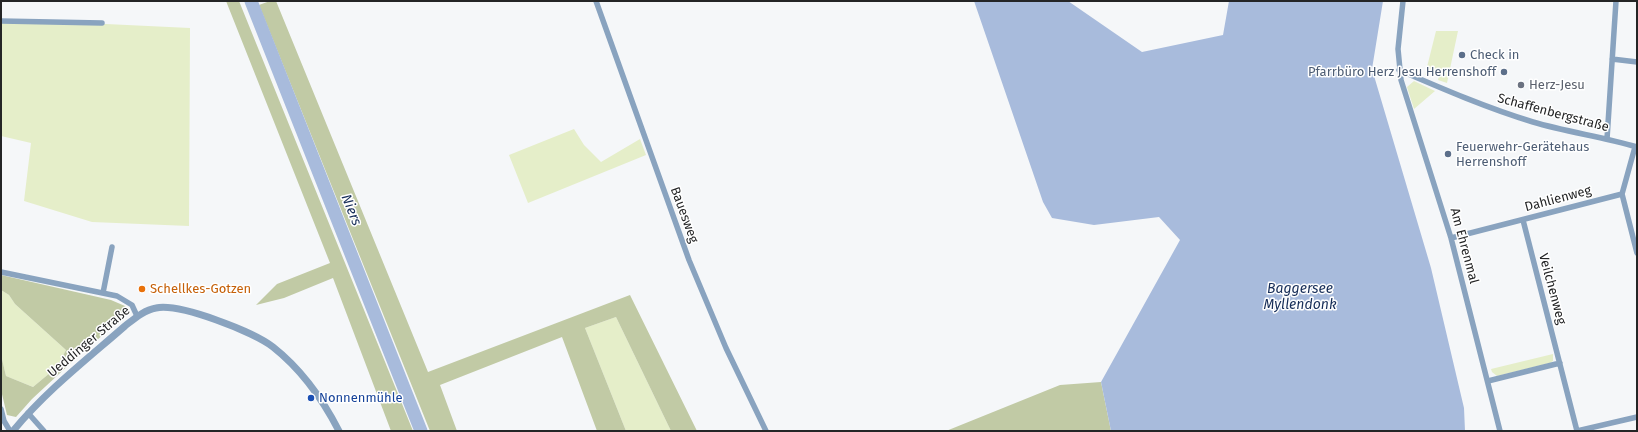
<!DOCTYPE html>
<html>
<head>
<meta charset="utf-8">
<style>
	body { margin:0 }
	#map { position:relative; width:1638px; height:432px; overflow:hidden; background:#f5f7f9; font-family:"Fira Sans",sans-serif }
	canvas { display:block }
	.frame { position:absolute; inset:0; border:2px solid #242526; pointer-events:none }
</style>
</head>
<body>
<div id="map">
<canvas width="1638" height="432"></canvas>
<div class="frame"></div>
</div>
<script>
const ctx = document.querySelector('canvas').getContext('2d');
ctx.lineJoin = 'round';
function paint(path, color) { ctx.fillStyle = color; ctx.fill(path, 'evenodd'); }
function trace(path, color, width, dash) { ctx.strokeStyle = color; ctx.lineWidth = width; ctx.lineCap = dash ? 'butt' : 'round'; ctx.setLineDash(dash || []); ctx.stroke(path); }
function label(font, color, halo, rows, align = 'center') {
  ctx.font = font + ' "Fira Sans",sans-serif'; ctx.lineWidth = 3; ctx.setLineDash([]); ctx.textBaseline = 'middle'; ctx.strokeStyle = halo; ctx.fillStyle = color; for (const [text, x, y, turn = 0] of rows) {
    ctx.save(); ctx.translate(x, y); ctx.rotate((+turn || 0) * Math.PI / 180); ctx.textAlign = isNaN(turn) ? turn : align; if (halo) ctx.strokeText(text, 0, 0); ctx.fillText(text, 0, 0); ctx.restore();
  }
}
paint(new Path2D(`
	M 1,19 L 190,28 L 189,226 L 92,222 L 24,201 L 31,143 L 1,136 Z
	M 1436,31 L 1458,31 L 1447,83 L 1438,80 L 1439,76 L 1430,73 L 1429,76 L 1425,75 Z
	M 1414,81 L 1435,91 L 1414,109 L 1407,87 Z
	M 574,129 L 584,145 L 601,162 L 640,139 L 646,155 L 528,203 L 509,155 Z
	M 1,290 L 9,295 L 15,304 L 66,350 L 57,367 L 33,387 L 6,376 L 1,355 Z
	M 616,317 L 671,431 L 626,431 L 585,328 Z
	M 1553,354 L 1553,361 L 1550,363 L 1497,376 L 1492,372 L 1491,369 Z`), '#e5eec9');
paint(new Path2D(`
	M 226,1 L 239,1 L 413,431 L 391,431 L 333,278 L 284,298 L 256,305 L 277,284 L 330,263 Z
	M 270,1 L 276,1 L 428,372 L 630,295 L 697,431 L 671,431 L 616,317 L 585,328 L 626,431 L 597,431 L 562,337 L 440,385 L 457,431 L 430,431 L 259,5 Z
	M 1,275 L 111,300 L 125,306 L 128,311 L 127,315 L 73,360 L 73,361 L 32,399 L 16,417 L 7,415 L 1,390 L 1,355 L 6,376 L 33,387 L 57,367 L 66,350 L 15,304 L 9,295 L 1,290 Z
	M 1101,382 L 1111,431 L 946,431 L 1060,385 Z`), '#c1caa5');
paint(new Path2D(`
	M 974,1 L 1068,1 L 1142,52 L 1223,35 L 1229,1 L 1383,1 L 1372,69 L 1431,268 L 1464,408 L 1465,431 L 1111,431 L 1101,382 L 1180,240 L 1159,217 L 1094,225 L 1052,218 L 1043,202 Z`), '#a8bbdc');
trace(new Path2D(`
	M 251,1 L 421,431`), '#a8bbdc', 13);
trace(new Path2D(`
	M 596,1 L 689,260 L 726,348 L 766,431
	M 1403,1 L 1398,49 L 1401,80 L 1451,238 L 1500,431
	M 1,21 L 102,23
	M 1612,59 L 1637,62
	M 1399,70 C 1443,89 1487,108 1533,122 C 1567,132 1603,137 1637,147
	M 1607,139 L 1616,1
	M 1622,194 L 1637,253
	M 1523,220 L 1577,431
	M 1451,238 L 1622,194 L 1635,147
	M 1,272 L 117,296 L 132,305 L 137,316
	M 103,293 L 112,247
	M 1488,381 L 1560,363
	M 1,409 L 4,421 L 10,431
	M 28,413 L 44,431
	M 1577,431 L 1637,417`), '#89a3bf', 5.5);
trace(new Path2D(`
	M 13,431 C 46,391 86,360 125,326 C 134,319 144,310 156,308 C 180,303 254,332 273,347 C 301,369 323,400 339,431`), '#89a3bf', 7);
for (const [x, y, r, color] of [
	[1462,55,4,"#5c6f8a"],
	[1504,72,4,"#5c6f8a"],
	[1521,85,4,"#6b7280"],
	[1448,154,4,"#5c6f8a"],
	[142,289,4,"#e8710a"],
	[311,398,4,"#1a4fb4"]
]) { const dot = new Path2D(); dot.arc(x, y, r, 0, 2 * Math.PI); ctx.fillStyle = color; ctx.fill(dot); trace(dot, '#fff', 1.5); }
label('13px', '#4e5e75', '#fff', [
	["Check in",1470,55],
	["Pfarrbüro Herz Jesu Herrenshoff",1496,72,"right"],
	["Feuerwehr-Gerätehaus",1456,147],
	["Herrenshoff",1456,162]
], 'left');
label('13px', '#5b616d', '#fff', [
	["Herz-Jesu",1529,85]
], 'left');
label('13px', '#242526', '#fff', [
	["Schaffenbergstraße",1553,113,15],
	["Dahlienweg",1558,199,-15],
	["Bauesweg",684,215,70],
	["Am Ehrenmal",1464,246,75],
	["Veilchenweg",1552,289,75],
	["Ueddinger Straße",89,342,-40]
]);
label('13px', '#c56008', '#fff', [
	["Schellkes-Gotzen",150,289]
], 'left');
label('13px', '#164399', '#fff', [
	["Nonnenmühle",319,398]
], 'left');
label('italic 14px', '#162d58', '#fff', [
	["Niers",351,210,68],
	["Baggersee",1300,289],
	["Myllendonk",1300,305]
]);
</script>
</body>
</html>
